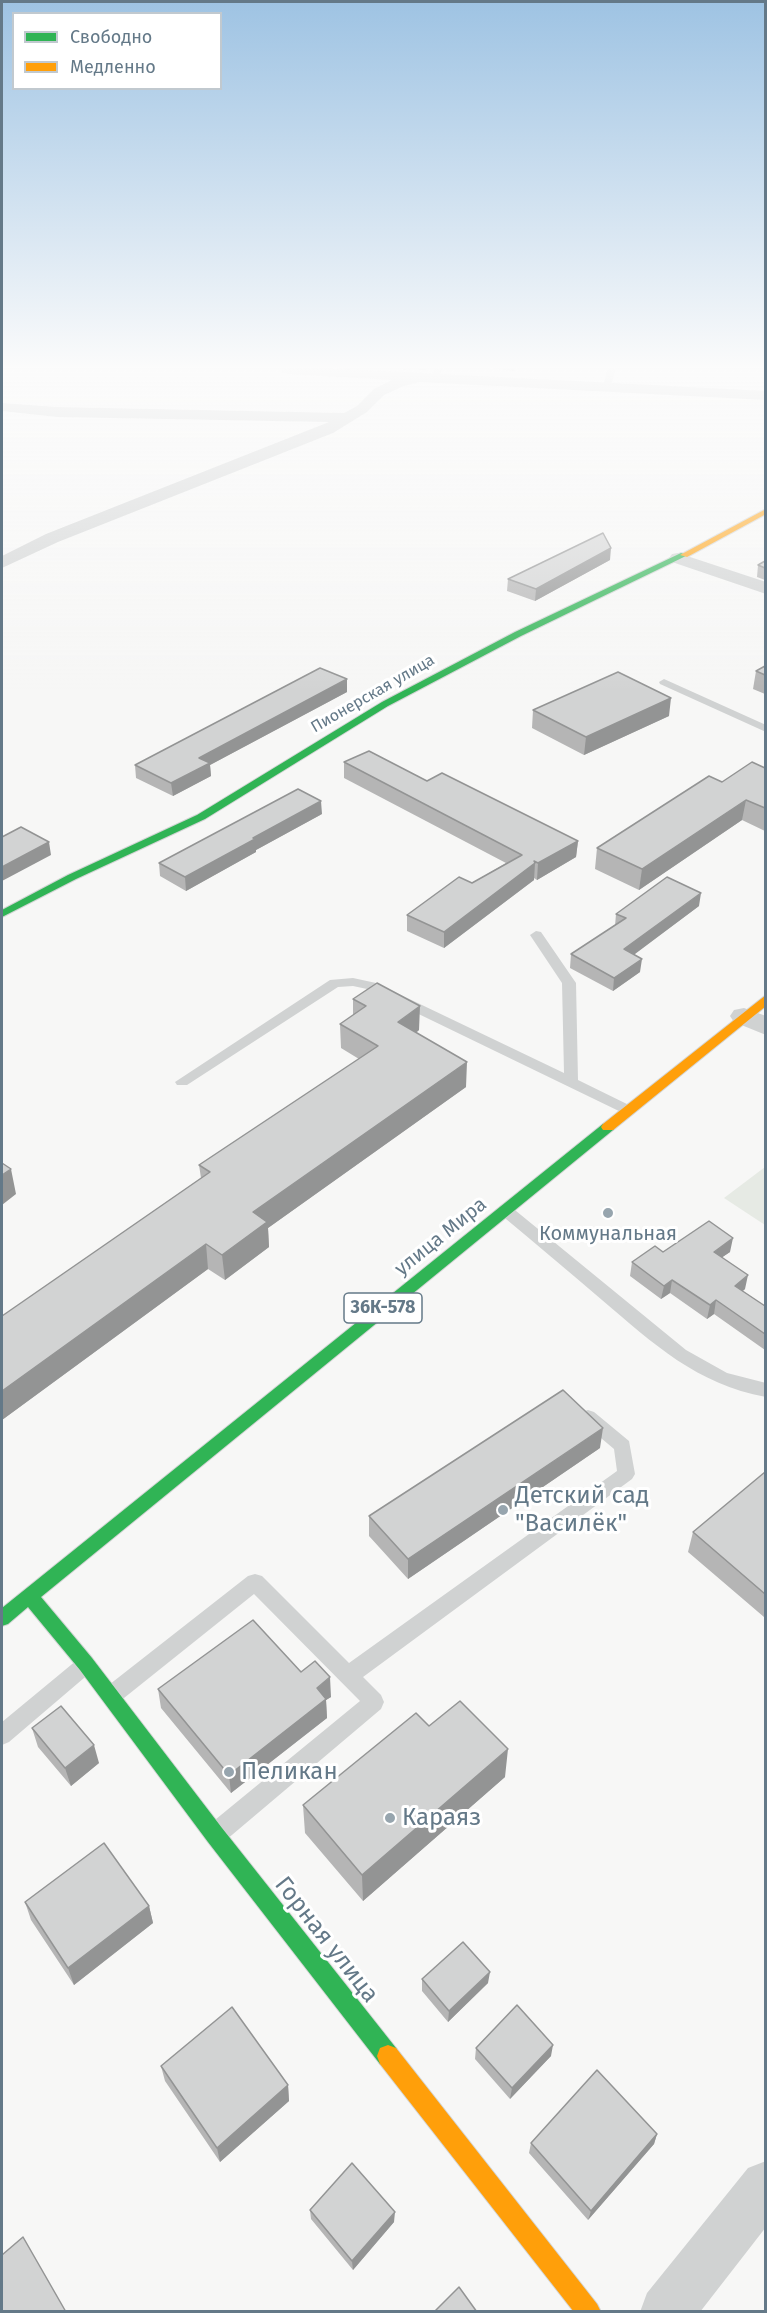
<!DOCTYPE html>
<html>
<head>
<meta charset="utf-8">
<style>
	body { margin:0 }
	#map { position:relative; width:767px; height:2313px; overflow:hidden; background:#f7f7f6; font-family:"Fira Sans",sans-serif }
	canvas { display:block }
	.frame { position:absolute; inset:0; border:3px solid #647988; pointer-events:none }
	.legend { position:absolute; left:12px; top:12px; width:210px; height:78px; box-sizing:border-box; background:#fff; border:2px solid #c1c9cf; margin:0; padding:8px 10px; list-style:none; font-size:18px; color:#647988 }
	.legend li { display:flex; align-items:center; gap:12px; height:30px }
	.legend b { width:30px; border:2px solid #c1c9cf }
</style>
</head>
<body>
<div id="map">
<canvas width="767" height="2313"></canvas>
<div class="frame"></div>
<ul class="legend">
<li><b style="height:8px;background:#30b455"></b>Свободно</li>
<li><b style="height:8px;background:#ff9f0a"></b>Медленно</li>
</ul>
</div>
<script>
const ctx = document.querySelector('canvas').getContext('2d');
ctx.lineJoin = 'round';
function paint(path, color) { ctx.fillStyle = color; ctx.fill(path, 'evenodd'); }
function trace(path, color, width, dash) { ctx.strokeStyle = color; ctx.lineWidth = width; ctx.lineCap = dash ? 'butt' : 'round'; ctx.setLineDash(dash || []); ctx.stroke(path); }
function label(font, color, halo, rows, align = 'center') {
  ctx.font = font + ' "Fira Sans",sans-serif'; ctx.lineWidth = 6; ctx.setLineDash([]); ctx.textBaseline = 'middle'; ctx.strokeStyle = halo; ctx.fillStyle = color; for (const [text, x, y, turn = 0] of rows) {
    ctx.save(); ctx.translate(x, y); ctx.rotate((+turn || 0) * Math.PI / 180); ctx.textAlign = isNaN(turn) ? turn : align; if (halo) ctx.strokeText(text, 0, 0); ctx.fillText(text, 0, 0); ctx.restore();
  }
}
paint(new Path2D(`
	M 765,1167 L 765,1225 L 724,1198 Z`), '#e6eae4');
const fast = new Path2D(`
	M 681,553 L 688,555 L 521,636 L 388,706 L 205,819 L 76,879 L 2,917 L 2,910 L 68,875 L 197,815 L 382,702 L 515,632 Z
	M 608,1123 L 615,1127 L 613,1130 L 41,1597 L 92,1658 L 222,1828 L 396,2048 L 399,2056 L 396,2064 L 388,2067 L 380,2064 L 208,1842 L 80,1670 L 28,1607 L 8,1624 L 2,1626 L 2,1608 L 603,1124 Z`);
const slow = new Path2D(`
	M 766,509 L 766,514 L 687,557 L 680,555 Z
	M 766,995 L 766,1006 L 613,1130 L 603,1130 L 601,1127 L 603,1124 Z
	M 388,2045 L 396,2048 L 597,2304 L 601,2312 L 574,2312 L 380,2064 L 377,2056 L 380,2048 Z`);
trace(fast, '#d3d5d5', 2);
trace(slow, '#d3d5d5', 2);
paint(new Path2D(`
	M 436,368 L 444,368 L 435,379 L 429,379 Z
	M 608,368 L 616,368 L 611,386 L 607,388 L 603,386 Z
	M 664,679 L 766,725 L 766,732 L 660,684 L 659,682 Z
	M 536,931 L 541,932 L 576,983 L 578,1080 L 633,1107 L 635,1110 L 633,1113 L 623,1113 L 367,989 L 353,986 L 338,987 L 187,1085 L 177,1085 L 175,1082 L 330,980 L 353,978 L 376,983 L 564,1073 L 562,983 L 530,935 Z
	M 505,1205 L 510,1206 L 686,1350 L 727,1373 L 766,1383 L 766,1397 C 696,1384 654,1344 602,1300 C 568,1271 534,1242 500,1214 L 497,1210 L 500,1206 Z
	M 588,1410 L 594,1412 L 629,1441 L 635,1474 L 632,1479 L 363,1677 L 381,1695 L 384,1702 L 381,1709 L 226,1840 L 218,1843 L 210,1840 L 207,1832 L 210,1824 L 360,1701 L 254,1594 L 119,1702 L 112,1704 L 105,1702 L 102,1695 L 105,1688 L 248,1576 L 255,1574 L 262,1576 L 349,1663 L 617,1471 L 614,1449 L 582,1422 L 579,1417 L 582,1412 Z
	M 84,1657 L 91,1660 L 94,1666 L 91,1672 L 9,1742 L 2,1745 L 2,1722 L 77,1660 Z`), '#d0d2d2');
paint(new Path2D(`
	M 281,368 L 326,368 L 766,391 L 766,400 L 420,382 L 404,386 L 384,395 L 367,412 L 333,433 L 58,542 L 2,568 L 2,556 L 46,534 L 329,422 L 57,417 L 2,411 L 2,403 L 57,407 L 344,413 L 357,406 L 374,389 L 392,380 L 287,374 L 282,373 Z
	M 678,553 L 766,582 L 766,594 L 672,562 L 669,558 L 672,554 Z
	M 744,1008 L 766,1016 L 766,1035 L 734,1022 L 730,1016 L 734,1010 Z
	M 766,2161 L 766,2227 L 700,2312 L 640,2312 L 647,2293 L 748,2168 Z`), '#d0d2d2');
paint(fast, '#30b455');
paint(slow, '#ff9f0a');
paint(new Path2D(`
	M 392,368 L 428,368 L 427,370 L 392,369 Z
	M 487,368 L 517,368 L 514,371 Z
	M 610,560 L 535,601 L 507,591 L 508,579 Z
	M 765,561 L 765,580 L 757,577 L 758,565 Z
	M 765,666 L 765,694 L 753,689 L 756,671 Z
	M 347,679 L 347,692 L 210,765 L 211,776 L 173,796 L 136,778 L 135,765 Z
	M 533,710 L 669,716 L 584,755 L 532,728 Z
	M 344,762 L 427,781 L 578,841 L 576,857 L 537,880 L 534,878 L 534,880 L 444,948 L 407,931 L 407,915 L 472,883 L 506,863 L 344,778 Z
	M 765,768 L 765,831 L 742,820 L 639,890 L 595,869 L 597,848 L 722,782 Z
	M 322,814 L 256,850 L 256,852 L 186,891 L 160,876 L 159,863 Z
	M 699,906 L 634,954 L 640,972 L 613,991 L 570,968 L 571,954 L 615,926 L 616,914 Z
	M 353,999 L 419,1030 L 416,1033 L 466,1087 L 268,1228 L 269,1247 L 225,1280 L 208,1269 L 2,1420 L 2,1316 L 201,1178 L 199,1165 L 359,1059 L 341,1048 L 340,1024 L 353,1015 Z
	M 663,1252 L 730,1252 L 722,1257 L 745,1289 L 743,1291 L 765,1306 L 765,1350 L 714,1314 L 707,1319 L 670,1293 L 661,1299 L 630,1276 L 632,1262 Z
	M 600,1448 L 408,1579 L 369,1536 L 369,1516 Z
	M 765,1472 L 765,1616 L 764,1617 L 688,1552 L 693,1532 Z
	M 301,1672 L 331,1697 L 326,1700 L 327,1718 L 231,1793 L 161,1708 L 158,1689 Z
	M 429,1726 L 505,1777 L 363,1901 L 305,1833 L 303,1805 Z
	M 32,1728 L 99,1763 L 71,1786 L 38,1747 Z
	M 25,1902 L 149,1906 L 153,1923 L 74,1985 L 31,1920 Z
	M 422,1979 L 488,1983 L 448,2022 L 422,1991 Z
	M 476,2048 L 551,2056 L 510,2099 L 475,2059 Z
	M 161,2066 L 288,2085 L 289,2101 L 220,2162 L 165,2081 Z
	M 657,2134 L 654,2144 L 588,2220 L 529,2153 L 531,2143 Z
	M 310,2210 L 394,2222 L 353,2270 L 311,2219 Z`), '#b5b5b5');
paint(new Path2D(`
	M 611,548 L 610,560 L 535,601 L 536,589 Z
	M 347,679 L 347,692 L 210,765 L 211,776 L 173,796 L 171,783 L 199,758 Z
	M 671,698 L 669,716 L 584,755 L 586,737 Z
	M 746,800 L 742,820 L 639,890 L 642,869 Z
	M 321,801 L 322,814 L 256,850 L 256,852 L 186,891 L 185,877 L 253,838 Z
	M 578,841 L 576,857 L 537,880 L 538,863 Z
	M 49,842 L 51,855 L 2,881 L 2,867 Z
	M 535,863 L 534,880 L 444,948 L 444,932 Z
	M 701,893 L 699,906 L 623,963 L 624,949 Z
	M 642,959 L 640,972 L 613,991 L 614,978 Z
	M 420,1006 L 419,1030 L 398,1046 L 398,1022 Z
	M 467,1062 L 466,1087 L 268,1228 L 269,1247 L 225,1280 L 222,1255 L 253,1212 Z
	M 11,1169 L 16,1194 L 2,1205 L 2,1175 Z
	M 733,1238 L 730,1252 L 711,1265 L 714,1252 Z
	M 206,1244 L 208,1269 L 2,1420 L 2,1391 Z
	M 748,1275 L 745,1289 L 732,1299 L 735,1286 Z
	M 672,1280 L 670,1293 L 661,1299 L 664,1286 Z
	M 716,1300 L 714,1314 L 707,1319 L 710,1305 Z
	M 603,1428 L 600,1448 L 408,1579 L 408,1559 Z
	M 330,1677 L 331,1697 L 326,1700 L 327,1718 L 231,1793 L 229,1775 L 317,1688 Z
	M 94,1745 L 99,1763 L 71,1786 L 65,1768 Z
	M 508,1749 L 505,1777 L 363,1901 L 362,1875 Z
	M 149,1906 L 153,1923 L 74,1985 L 68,1968 Z
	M 490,1972 L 488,1983 L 448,2022 L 449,2011 Z
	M 553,2045 L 551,2056 L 510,2099 L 512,2088 Z
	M 288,2085 L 289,2101 L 220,2162 L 217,2148 Z
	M 657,2134 L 654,2144 L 588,2220 L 591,2211 Z
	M 395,2212 L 394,2222 L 353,2270 L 352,2261 Z`), '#939494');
const building = new Path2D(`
	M 603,533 L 611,548 L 536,589 L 508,579 Z
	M 765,561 L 765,568 L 758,565 Z
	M 765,666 L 765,675 L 756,671 Z
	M 320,668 L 347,679 L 199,758 L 210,763 L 171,783 L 135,765 Z
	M 618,672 L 671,698 L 586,737 L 533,710 Z
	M 369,751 L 427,781 L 442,773 L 578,841 L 538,863 L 534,861 L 535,863 L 444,932 L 407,915 L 459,877 L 472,883 L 522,855 L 344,762 Z
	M 752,762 L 765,768 L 765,808 L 746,800 L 642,869 L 597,848 L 709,776 L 722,782 Z
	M 298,789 L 321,801 L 253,838 L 255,839 L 185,877 L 159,863 Z
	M 21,827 L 49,842 L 2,867 L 2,837 Z
	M 667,877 L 701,893 L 624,949 L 642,959 L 614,978 L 571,954 L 626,918 L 616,914 Z
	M 377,983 L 420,1006 L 398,1022 L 467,1062 L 253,1212 L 267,1222 L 222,1255 L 206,1244 L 2,1391 L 2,1316 L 210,1172 L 199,1165 L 378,1046 L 340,1024 L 366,1006 L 353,999 Z
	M 2,1163 L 11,1169 L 2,1175 Z
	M 709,1221 L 733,1238 L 714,1252 L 748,1275 L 735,1286 L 765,1306 L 765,1334 L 716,1300 L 710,1305 L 672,1280 L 664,1286 L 632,1262 L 655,1246 L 663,1252 Z
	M 563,1390 L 603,1428 L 408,1559 L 369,1516 Z
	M 765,1472 L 765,1594 L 693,1532 Z
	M 253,1620 L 301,1672 L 315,1661 L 330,1677 L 317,1688 L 326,1699 L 229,1775 L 158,1689 Z
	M 460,1701 L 508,1749 L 362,1875 L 303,1805 L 416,1713 L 429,1726 Z
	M 61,1706 L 94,1745 L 65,1768 L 32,1728 Z
	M 104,1843 L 149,1906 L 68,1968 L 25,1902 Z
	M 463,1942 L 490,1972 L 449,2011 L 422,1979 Z
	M 517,2005 L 553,2045 L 512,2088 L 476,2048 Z
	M 232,2007 L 288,2085 L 217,2148 L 161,2066 Z
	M 597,2070 L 657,2134 L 591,2211 L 531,2143 Z
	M 352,2163 L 395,2212 L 352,2261 L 310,2210 Z
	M 23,2237 L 66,2312 L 2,2312 L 2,2255 Z
	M 459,2287 L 477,2312 L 434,2312 Z`);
paint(building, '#d2d3d3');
trace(building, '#939494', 1.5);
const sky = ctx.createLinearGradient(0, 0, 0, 692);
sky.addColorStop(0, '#9ec3e3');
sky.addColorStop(0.53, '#fbfbfb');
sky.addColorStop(1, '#fbfbfb00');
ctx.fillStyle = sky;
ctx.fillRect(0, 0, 767, 692);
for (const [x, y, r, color] of [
	[608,1213,6,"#97a5ae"],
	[503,1510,6,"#97a5ae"],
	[229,1772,6,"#97a5ae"],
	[390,1818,6,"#97a5ae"]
]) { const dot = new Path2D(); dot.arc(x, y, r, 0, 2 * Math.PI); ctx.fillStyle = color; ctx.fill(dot); trace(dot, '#fff', 2); }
label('16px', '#647988', '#fff', [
	["Пионерская улица",373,694,-30]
]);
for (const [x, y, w] of [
	[383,1308,78]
]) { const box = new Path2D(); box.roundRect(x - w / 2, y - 15, w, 30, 4.5); ctx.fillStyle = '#fff'; ctx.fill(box); trace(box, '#647988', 1.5); }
label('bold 18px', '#647988', null, [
	["36К-578",383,1308]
]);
label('20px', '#647988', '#fff', [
	["Коммунальная",608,1234]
]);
label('20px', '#647988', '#fff', [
	["улица Мира",441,1237,-39]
]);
label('24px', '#647988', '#fff', [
	["Детский сад",515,1496],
	["\"Василёк\"",515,1524],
	["Пеликан",241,1772],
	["Караяз",402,1818]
], 'left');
label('24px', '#647988', '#fff', [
	["Горная улица",326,1940,52]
]);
</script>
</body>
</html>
